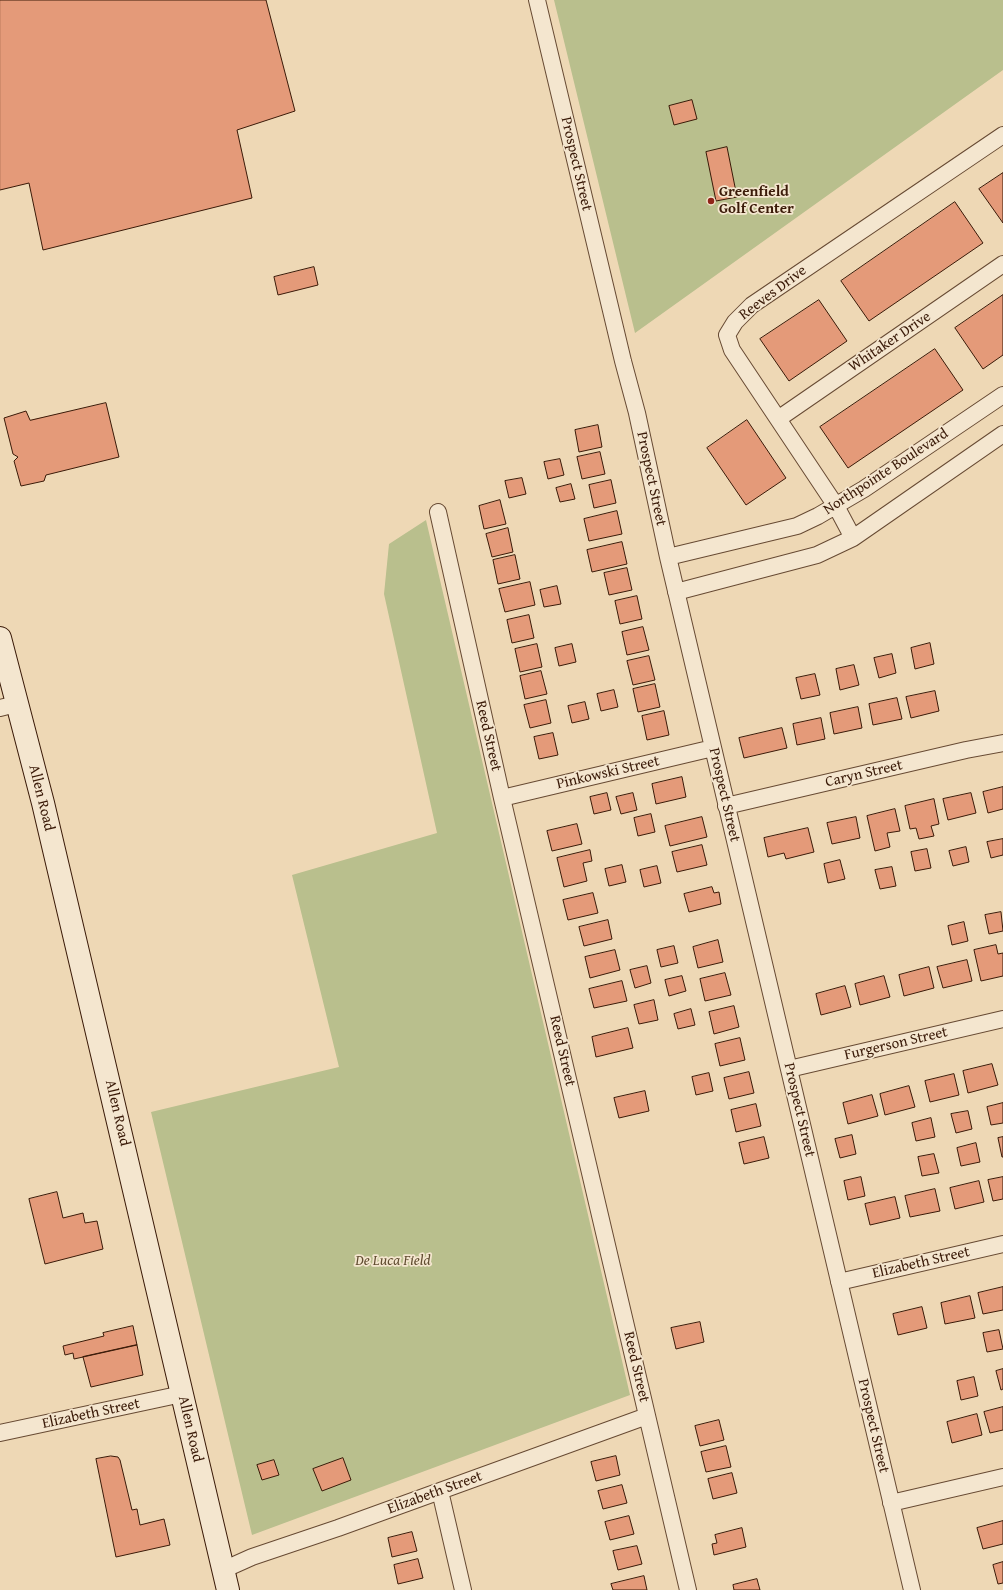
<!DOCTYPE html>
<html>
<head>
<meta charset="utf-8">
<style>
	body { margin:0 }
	canvas { display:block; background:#eed8b5 }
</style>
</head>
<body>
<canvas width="1003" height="1590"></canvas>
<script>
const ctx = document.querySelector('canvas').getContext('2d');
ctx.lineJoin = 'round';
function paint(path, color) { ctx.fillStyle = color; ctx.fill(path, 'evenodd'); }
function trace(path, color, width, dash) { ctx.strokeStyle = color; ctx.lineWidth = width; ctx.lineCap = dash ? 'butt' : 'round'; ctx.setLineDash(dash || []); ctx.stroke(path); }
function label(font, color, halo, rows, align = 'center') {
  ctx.font = font + ' "Gentium Book Plus",serif'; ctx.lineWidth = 3.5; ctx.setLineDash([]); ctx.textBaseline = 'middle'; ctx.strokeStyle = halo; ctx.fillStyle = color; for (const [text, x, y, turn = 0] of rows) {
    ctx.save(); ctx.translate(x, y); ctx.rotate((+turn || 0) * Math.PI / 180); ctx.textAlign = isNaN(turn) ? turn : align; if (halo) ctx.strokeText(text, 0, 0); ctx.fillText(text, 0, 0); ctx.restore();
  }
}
paint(new Path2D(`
	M 554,0 L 1003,0 L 1003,70 L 635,333 Z
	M 426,520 L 630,1395 L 252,1535 L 151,1112 L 339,1067 L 292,875 L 437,833 L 384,594 L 389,544 Z`), '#b9bf8d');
const building = new Path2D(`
	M 0,0 L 266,0 L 295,111 L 237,130 L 252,198 L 43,250 L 29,183 L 0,190 Z
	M 692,100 L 697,119 L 674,125 L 669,106 Z
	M 727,147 L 737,197 L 716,201 L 706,152 Z
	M 1003,173 L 1003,223 L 979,189 Z
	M 955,202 L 983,243 L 869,321 L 841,281 Z
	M 314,267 L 318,285 L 278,295 L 274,277 Z
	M 1003,295 L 1003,355 L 983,369 L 955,328 Z
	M 819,300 L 847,341 L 789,381 L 760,339 Z
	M 935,349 L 963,390 L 848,468 L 820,427 Z
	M 106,403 L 119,457 L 46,475 L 44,481 L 21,486 L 14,461 L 18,457 L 13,454 L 4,418 L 26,411 L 30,420 Z
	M 747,420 L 786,478 L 746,505 L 707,448 Z
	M 598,425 L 602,447 L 579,452 L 575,430 Z
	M 600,452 L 605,474 L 582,479 L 577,457 Z
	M 560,459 L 564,475 L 548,479 L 544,462 Z
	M 522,478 L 526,494 L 509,498 L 505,481 Z
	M 611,480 L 616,503 L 594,508 L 589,485 Z
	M 571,484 L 575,499 L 560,502 L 556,488 Z
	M 500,500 L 506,524 L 484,529 L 479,506 Z
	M 617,511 L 622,534 L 589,541 L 584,519 Z
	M 508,528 L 513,552 L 492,557 L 486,534 Z
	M 622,542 L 627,564 L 592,572 L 587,550 Z
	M 515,555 L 520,579 L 498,584 L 493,560 Z
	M 627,568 L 632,590 L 609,595 L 604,573 Z
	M 530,582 L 535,605 L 505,612 L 499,589 Z
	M 557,586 L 561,604 L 544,607 L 540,590 Z
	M 637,596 L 642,619 L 620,624 L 615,601 Z
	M 529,615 L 534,638 L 512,643 L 507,620 Z
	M 643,627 L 649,650 L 627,655 L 622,632 Z
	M 930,643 L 934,664 L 915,669 L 911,648 Z
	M 537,644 L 542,667 L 520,672 L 515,649 Z
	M 572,644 L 576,662 L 559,666 L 555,648 Z
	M 892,654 L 896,673 L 879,678 L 874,658 Z
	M 649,656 L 655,680 L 633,685 L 627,661 Z
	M 854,665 L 859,685 L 840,690 L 836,669 Z
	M 541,671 L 547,694 L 525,699 L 520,676 Z
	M 815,674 L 820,695 L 801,699 L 796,678 Z
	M 655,684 L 660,707 L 638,712 L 633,689 Z
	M 614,690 L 618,707 L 601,711 L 597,694 Z
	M 935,691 L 939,711 L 911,718 L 906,697 Z
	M 897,698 L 902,719 L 873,725 L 869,704 Z
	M 546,700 L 551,723 L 530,728 L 524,705 Z
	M 585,702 L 589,719 L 572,723 L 568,706 Z
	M 858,707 L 862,728 L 834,734 L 830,713 Z
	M 664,711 L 669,735 L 647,740 L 642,716 Z
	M 821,718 L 825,739 L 797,745 L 793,724 Z
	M 782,728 L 787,748 L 744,758 L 739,738 Z
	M 553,733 L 558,755 L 539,759 L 534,737 Z
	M 682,777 L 686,797 L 656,804 L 652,784 Z
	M 1003,787 L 1003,809 L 988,813 L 983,792 Z
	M 607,793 L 611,810 L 594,814 L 590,797 Z
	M 633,793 L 637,810 L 621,814 L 616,797 Z
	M 971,793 L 976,813 L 948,820 L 943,799 Z
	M 934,799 L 939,824 L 931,826 L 934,836 L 919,839 L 916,828 L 910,829 L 905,806 Z
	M 895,809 L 900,831 L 887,833 L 890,847 L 875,851 L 867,816 Z
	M 651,814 L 655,832 L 638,836 L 634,818 Z
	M 702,817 L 707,837 L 670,846 L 665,826 Z
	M 856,817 L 860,838 L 832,844 L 827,823 Z
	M 577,824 L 582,844 L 552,851 L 547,831 Z
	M 808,828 L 814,852 L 786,859 L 784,853 L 768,857 L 764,838 Z
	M 1003,839 L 1003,855 L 991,858 L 987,842 Z
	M 702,845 L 707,865 L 677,872 L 672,852 Z
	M 966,847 L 969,862 L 953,866 L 949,851 Z
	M 927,849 L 931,868 L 915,871 L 911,852 Z
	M 590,850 L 592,861 L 583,863 L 587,881 L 564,887 L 557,858 Z
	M 840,860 L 845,879 L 828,883 L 824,864 Z
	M 622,865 L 626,882 L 609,886 L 605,869 Z
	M 657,866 L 661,883 L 644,887 L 640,870 Z
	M 892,867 L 896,886 L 880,889 L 875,870 Z
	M 712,887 L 714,893 L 719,892 L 721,904 L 689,912 L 684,894 Z
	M 593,893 L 598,913 L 568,920 L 563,900 Z
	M 1001,912 L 1003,931 L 989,934 L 985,915 Z
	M 608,920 L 612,939 L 584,946 L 579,927 Z
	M 964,922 L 968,941 L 952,945 L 948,926 Z
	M 718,940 L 723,962 L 698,968 L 693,947 Z
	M 996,945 L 998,954 L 1003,953 L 1003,976 L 981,981 L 974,950 Z
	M 674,946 L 678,963 L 661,967 L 657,950 Z
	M 615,950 L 620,970 L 590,978 L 585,957 Z
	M 967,960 L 972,981 L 943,988 L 937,967 Z
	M 647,966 L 651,983 L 635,988 L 630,970 Z
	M 929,967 L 934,988 L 904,996 L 899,975 Z
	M 725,973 L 731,995 L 705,1001 L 700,979 Z
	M 682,976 L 686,991 L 669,996 L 665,980 Z
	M 884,976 L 890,997 L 860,1005 L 855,984 Z
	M 622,981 L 627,1001 L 594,1008 L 589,989 Z
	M 845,986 L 851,1007 L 821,1015 L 816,994 Z
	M 654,1000 L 658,1020 L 639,1024 L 634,1005 Z
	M 734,1006 L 739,1027 L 714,1034 L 709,1012 Z
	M 691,1009 L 695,1025 L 678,1029 L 674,1014 Z
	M 628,1028 L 633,1048 L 596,1057 L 592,1037 Z
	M 740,1038 L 745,1060 L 720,1066 L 715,1044 Z
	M 992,1064 L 998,1085 L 968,1093 L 963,1071 Z
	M 749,1072 L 754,1093 L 729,1099 L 724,1078 Z
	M 709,1073 L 713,1091 L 696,1095 L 692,1077 Z
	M 954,1074 L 959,1095 L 930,1102 L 925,1081 Z
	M 909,1086 L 915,1107 L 885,1115 L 880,1094 Z
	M 645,1091 L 649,1111 L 619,1118 L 614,1098 Z
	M 872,1095 L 878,1116 L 848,1124 L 843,1103 Z
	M 1003,1103 L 1003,1123 L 991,1125 L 987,1107 Z
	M 756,1104 L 761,1126 L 736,1132 L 731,1110 Z
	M 968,1111 L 972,1129 L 956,1133 L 951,1114 Z
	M 931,1118 L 935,1137 L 916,1141 L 912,1123 Z
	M 852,1135 L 856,1154 L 840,1158 L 835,1139 Z
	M 764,1137 L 769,1158 L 744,1164 L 739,1143 Z
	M 1003,1137 L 1003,1157 L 1002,1157 L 998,1138 Z
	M 976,1143 L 980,1162 L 961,1166 L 957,1148 Z
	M 934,1154 L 939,1173 L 922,1176 L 918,1157 Z
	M 861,1177 L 865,1196 L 848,1200 L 844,1181 Z
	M 1003,1177 L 1003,1199 L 993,1201 L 988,1180 Z
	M 979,1181 L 984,1202 L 955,1209 L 950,1188 Z
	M 935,1189 L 940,1211 L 910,1217 L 905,1196 Z
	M 57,1192 L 63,1218 L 83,1213 L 85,1223 L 97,1221 L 103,1249 L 45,1264 L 29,1199 Z
	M 895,1197 L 900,1218 L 870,1225 L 865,1204 Z
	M 1003,1287 L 1003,1310 L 983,1314 L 978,1293 Z
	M 970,1296 L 975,1318 L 945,1324 L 941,1303 Z
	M 922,1307 L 927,1328 L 898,1335 L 893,1314 Z
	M 700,1322 L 704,1342 L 676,1349 L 671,1328 Z
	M 133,1326 L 137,1345 L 74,1359 L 73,1353 L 65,1355 L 63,1346 L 104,1336 L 103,1333 Z
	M 999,1330 L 1003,1349 L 987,1352 L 983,1333 Z
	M 137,1345 L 143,1375 L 91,1387 L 83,1357 Z
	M 1003,1369 L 1003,1389 L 1001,1390 L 996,1371 Z
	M 974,1377 L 978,1396 L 961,1400 L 957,1381 Z
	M 1003,1407 L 1003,1430 L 990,1433 L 984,1412 Z
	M 977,1414 L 982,1435 L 952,1443 L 947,1422 Z
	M 719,1420 L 724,1440 L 700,1446 L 695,1426 Z
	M 726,1446 L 731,1467 L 706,1472 L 701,1452 Z
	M 111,1456 L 118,1457 L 120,1460 L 132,1510 L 137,1509 L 140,1525 L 164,1519 L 170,1545 L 116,1557 L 96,1459 Z
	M 616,1456 L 620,1475 L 596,1481 L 591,1462 Z
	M 343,1458 L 351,1480 L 322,1491 L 313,1469 Z
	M 274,1460 L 279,1475 L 262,1480 L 257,1465 Z
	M 732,1473 L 737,1493 L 713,1499 L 708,1479 Z
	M 622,1485 L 627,1503 L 603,1509 L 598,1491 Z
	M 629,1516 L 634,1534 L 610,1540 L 605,1522 Z
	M 1003,1521 L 1003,1544 L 983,1549 L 977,1528 Z
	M 742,1528 L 746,1547 L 714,1555 L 712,1544 L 717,1543 L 715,1535 Z
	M 412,1532 L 417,1551 L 392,1557 L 388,1538 Z
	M 637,1546 L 642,1564 L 618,1570 L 613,1551 Z
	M 418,1559 L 423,1578 L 398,1584 L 394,1565 Z
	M 1003,1562 L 1003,1583 L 998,1584 L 993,1565 Z
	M 644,1576 L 647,1590 L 613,1590 L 611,1584 Z
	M 757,1579 L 760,1590 L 734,1590 L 733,1585 Z`);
paint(building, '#e49a79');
trace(building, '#3a1a08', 1);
const street = new Path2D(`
	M 537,0 L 623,361 L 637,413 L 668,557 L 912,1590
	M 778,419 L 1003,264
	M 438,512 L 502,798 L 688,1590
	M 853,538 L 836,506 L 732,350 L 727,335 L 735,322 L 752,305 L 1003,135
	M 668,557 L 797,526 L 818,516 L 864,489 L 1003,395
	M 676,592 L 817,555 L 853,538 L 1003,434
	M 0,708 L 16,704
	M 502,798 L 713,748
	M 726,806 L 966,750 L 1003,743
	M 789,1069 L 1003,1019
	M 839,1282 L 1003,1244
	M 0,1433 L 182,1394
	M 440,1491 L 463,1590
	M 891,1503 L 1003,1477
	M 223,1570 L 252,1557 L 338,1528 L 647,1416`);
const secondary = new Path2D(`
	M 0,638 L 43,803 L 228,1590`);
trace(street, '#674a33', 18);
trace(secondary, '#3a1a08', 24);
trace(street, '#f4e6cf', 16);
trace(secondary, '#f4e6cf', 22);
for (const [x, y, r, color] of [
	[711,201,4,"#8f2418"]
]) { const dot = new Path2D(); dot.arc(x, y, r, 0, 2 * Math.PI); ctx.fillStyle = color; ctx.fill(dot); trace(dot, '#f4e6cf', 1.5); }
label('15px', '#3a1a08', '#f4e6cf', [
	["Prospect Street",576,164,77],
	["Reeves Drive",773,293,-37],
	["Whitaker Drive",890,342,-34],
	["Northpointe Boulevard",886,472,-33],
	["Prospect Street",651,479,78],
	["Reed Street",488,736,77],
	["Pinkowski Street",608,773,-13],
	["Caryn Street",864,774,-13],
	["Prospect Street",724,795,77],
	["Allen Road",41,798,76],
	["Furgerson Street",896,1044,-13],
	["Reed Street",562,1051,77],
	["Prospect Street",799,1110,77],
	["Allen Road",117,1113,77],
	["Elizabeth Street",921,1263,-13],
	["Reed Street",636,1367,77],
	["Elizabeth Street",91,1414,-12],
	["Prospect Street",873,1426,77],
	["Allen Road",190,1429,77],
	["Elizabeth Street",435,1493,-20]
]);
label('bold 15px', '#3a1a08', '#f4e6cf', [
	["Greenfield",719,192],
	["Golf Center",719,209]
], 'left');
label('italic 15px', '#604c30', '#f4e6cf', [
	["De Luca Field",393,1261]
]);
</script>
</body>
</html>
